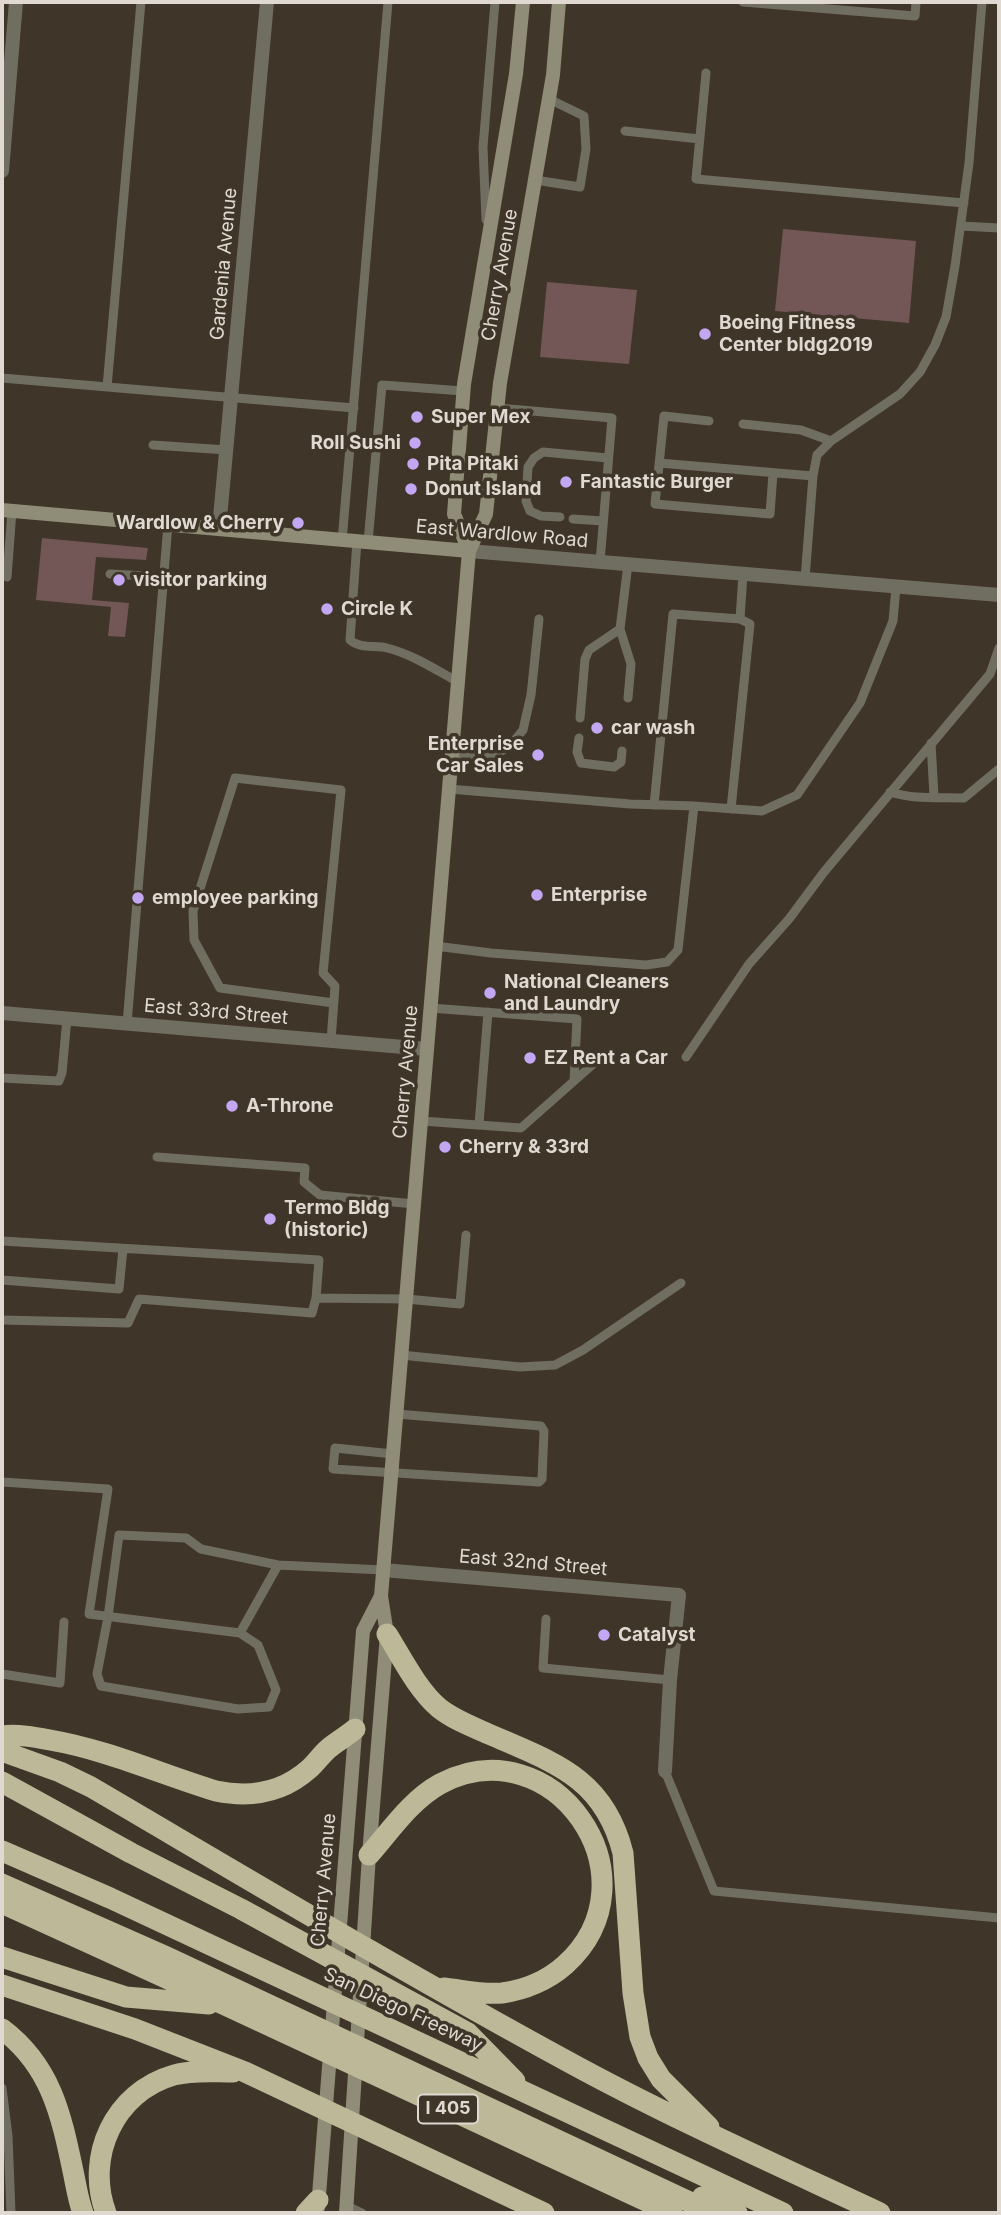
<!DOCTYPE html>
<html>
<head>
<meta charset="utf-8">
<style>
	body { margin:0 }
	#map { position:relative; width:1001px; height:2215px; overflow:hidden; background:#3f3528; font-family:Inter,sans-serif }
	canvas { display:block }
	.frame { position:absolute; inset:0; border:4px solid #dfd9d1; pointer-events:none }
</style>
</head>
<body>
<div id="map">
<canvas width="1001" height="2215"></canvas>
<div class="frame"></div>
</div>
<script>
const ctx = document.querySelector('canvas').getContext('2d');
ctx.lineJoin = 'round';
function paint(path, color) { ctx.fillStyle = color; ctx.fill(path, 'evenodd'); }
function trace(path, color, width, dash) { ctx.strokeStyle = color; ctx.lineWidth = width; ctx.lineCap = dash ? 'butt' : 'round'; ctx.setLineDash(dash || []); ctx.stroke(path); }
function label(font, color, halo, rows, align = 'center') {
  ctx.font = font + ' Inter,sans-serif'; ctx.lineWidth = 7; ctx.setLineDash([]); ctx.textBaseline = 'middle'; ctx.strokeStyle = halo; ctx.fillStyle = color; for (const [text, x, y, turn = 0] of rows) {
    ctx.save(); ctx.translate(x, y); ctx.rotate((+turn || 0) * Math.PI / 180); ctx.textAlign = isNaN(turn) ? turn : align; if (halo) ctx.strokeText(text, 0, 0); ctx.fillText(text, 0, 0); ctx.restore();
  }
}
paint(new Path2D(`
	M 783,229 L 916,241 L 909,323 L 775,311 Z
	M 547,282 L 637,290 L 629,364 L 540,357 Z
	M 42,538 L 148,548 L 146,560 L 96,557 L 92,600 L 129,603 L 125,637 L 108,636 L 111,607 L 36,600 Z`), '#735756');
trace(new Path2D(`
	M 743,2 L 915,16 L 916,2
	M 706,73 L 696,179 L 964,203
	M 625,131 L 700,139
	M 535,180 L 580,187 L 586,149 L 584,116 L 549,99
	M 486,220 L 483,147 L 495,2
	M 961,226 L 999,228
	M 2,378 L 354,408
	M 107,387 L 141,2
	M 498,408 L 612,418 L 600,562
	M 709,421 L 664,416 L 655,504 L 770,514 L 773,473
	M 743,424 L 801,430 L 831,441
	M 153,445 L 227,450
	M 659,463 L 813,476
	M 560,517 L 541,516 L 530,511 L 526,501 L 528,467 L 534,458 L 543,452 L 608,458
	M 573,519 L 603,521
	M 342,541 L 388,2
	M 357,541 L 350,640 C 360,649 375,645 387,648 C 412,654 436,670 458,682
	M 368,542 L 382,385 L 463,391
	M 110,574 L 164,577
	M 7,577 L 12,511
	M 805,579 L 813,476 L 817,455 L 831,441 L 900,394 L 920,372 L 935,345 L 946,317 L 955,266 L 969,163 L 982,2
	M 740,619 L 743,574
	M 620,629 L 628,564
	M 580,718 L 585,659 L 589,650 L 620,629 L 631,664 L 628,698
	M 579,738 L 577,752 L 581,763 L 614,767 L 621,762 L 622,751
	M 931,743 L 934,796
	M 452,756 L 496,754 L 510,746 L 523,730 L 531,695 L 539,619
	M 890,792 C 915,800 939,797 964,798 L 999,769
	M 654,805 L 673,614 L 740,619 L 750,624 L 731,809
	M 694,806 L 762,811 L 797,795 L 860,703 L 893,621 L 896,587
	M 435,946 L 491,953 L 646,965 L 667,962 L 678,950 L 694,806 L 630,804 L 449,789
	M 430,1008 L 577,1019 L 574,1081
	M 127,1024 L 168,524
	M 331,1041 L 335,986 L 323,973 L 341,790 L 235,778 L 193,911 L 194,940 L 220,988 L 334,1003
	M 686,1057 L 749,964 L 789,919 L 824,872 L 990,674 L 999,648
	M 2,1078 L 59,1081 L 62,1073 L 67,1018
	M 421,1121 L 521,1128 L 600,1058
	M 479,1124 L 488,1012
	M 157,1157 L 305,1168 L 304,1182 L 320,1195 L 414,1204
	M 2,1241 L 319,1260 L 316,1298 L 406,1299 L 460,1304 L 466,1235
	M 2,1280 L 119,1289 L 123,1249
	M 2,1320 L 128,1323 L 139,1299 L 312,1313 L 316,1298
	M 401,1355 L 520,1367 L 555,1365 L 583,1350 L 681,1283
	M 393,1454 L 335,1448 L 333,1469 L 539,1482 L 542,1479 L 544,1431 L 541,1426 L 397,1414
	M 2,1482 L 108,1489 L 89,1614 L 240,1633 L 278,1565
	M 546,1619 L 543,1668 L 670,1680
	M 240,1633 L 258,1645 L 276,1690 L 269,1707 L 238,1709 L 101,1686 L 97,1674 L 108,1617 L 119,1535 L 186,1538 L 201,1549 L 278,1565 L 383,1570
	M 2,1674 L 60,1683 L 64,1622
	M 665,1771 L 714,1891 L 999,1918
	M 2,2088 L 8,2136 L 11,2213
	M 347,2206 L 362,2213`), '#706e60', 9);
trace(new Path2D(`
	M 2,171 L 16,2
	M 219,529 L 267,2
	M 469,551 L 999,595
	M 2,1013 L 427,1049
	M 383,1570 L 679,1595 L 670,1680 L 665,1771`), '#706e60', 14);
trace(new Path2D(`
	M 2,510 L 469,551
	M 469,551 L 454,514 L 464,384 L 516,74 L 523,2
	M 318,2208 L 363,1631 L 381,1596
	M 346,2213 L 369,1855 L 387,1634 L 381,1596 L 469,551 L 486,514 L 500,383 L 553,75 L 559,2`), '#8f8c77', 14);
trace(new Path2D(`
	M 387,1634 C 402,1658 417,1689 439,1708 C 454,1720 473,1727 491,1735 C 555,1763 604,1778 623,1853 L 633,1993 L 640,2037 L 648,2058 L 661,2079 L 709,2127
	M 2,1736 C 18,1734 34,1737 50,1740 C 108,1750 160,1774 216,1791 C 250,1798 282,1793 309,1769 C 316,1763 321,1755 328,1749 C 336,1742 347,1736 355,1729
	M 2,1751 L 60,1772 L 91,1787 C 248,1879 405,1973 565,2060 C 667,2116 775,2164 880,2213
	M 2,1782 L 131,1853 L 241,1909 L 468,2033 L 515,2081
	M 2,1851 L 110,1898 L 783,2213
	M 369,1855 C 391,1830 411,1800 440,1784 C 553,1724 661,1878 565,1965 C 548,1980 525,1990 502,1993 C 483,1995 463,1990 444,1988
	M 2,1884 L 167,1957 L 713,2213
	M 2,1903 L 225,2005 L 672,2213
	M 2,1957 L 126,1997 L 209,2004
	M 2,1985 L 135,2029 L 245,2072 L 544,2213
	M 2,2029 C 51,2066 61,2114 73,2171 C 76,2185 78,2200 83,2213
	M 702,2197 L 737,2213
	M 106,2213 C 85,2157 114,2092 174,2075 C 193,2070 213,2072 233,2072
	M 306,2213 L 318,2200`), '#bdb898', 21);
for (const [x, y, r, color] of [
	[705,334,7,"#c3a7f2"],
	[417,417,7,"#c3a7f2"],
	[415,443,7,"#c3a7f2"],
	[413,464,7,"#c3a7f2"],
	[566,482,7,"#c3a7f2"],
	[411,489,7,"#c3a7f2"],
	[298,523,7,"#c3a7f2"],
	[119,580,7,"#c3a7f2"],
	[327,609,7,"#c3a7f2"],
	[597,728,7,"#c3a7f2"],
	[538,755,7,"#c3a7f2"],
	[537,895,7,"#c3a7f2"],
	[138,898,7,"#c3a7f2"],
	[490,993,7,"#c3a7f2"],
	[530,1058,7,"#c3a7f2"],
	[232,1106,7,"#c3a7f2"],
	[445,1147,7,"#c3a7f2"],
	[270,1219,7,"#c3a7f2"],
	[604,1635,7,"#c3a7f2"]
]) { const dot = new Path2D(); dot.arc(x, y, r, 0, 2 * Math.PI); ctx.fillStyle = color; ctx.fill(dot); trace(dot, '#3f3528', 2.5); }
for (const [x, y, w] of [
	[448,2109,60]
]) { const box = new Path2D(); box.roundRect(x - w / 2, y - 14.5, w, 29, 5); ctx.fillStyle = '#3f3528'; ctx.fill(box); trace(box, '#dfd9d1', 2); }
label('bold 18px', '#dfd9d1', null, [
	["I 405",448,2109]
]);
label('19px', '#dfd9d1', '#3f3528', [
	["Gardenia Avenue",224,264,-85],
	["Cherry Avenue",500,275,-80],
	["East Wardlow Road",502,534,5],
	["East 33rd Street",216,1012,5],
	["Cherry Avenue",406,1072,-85],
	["East 32nd Street",533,1563,5],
	["Cherry Avenue",324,1880,-85],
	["San Diego Freeway",403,2010,25]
]);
label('bold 19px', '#dfd9d1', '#3f3528', [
	["Boeing Fitness",719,323],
	["Center bldg2019",719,345],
	["Super Mex",431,417],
	["Roll Sushi",401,443,"right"],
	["Pita Pitaki",427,464],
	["Fantastic Burger",580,482],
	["Donut Island",425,489],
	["Wardlow & Cherry",284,523,"right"],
	["visitor parking",133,580],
	["Circle K",341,609],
	["car wash",611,728],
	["Enterprise",524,744,"right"],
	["Car Sales",524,766,"right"],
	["Enterprise",551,895],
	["employee parking",152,898],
	["National Cleaners",504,982],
	["and Laundry",504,1004],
	["EZ Rent a Car",544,1058],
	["A-Throne",246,1106],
	["Cherry & 33rd",459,1147],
	["Termo Bldg",284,1208],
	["(historic)",284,1230],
	["Catalyst",618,1635]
], 'left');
</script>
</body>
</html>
